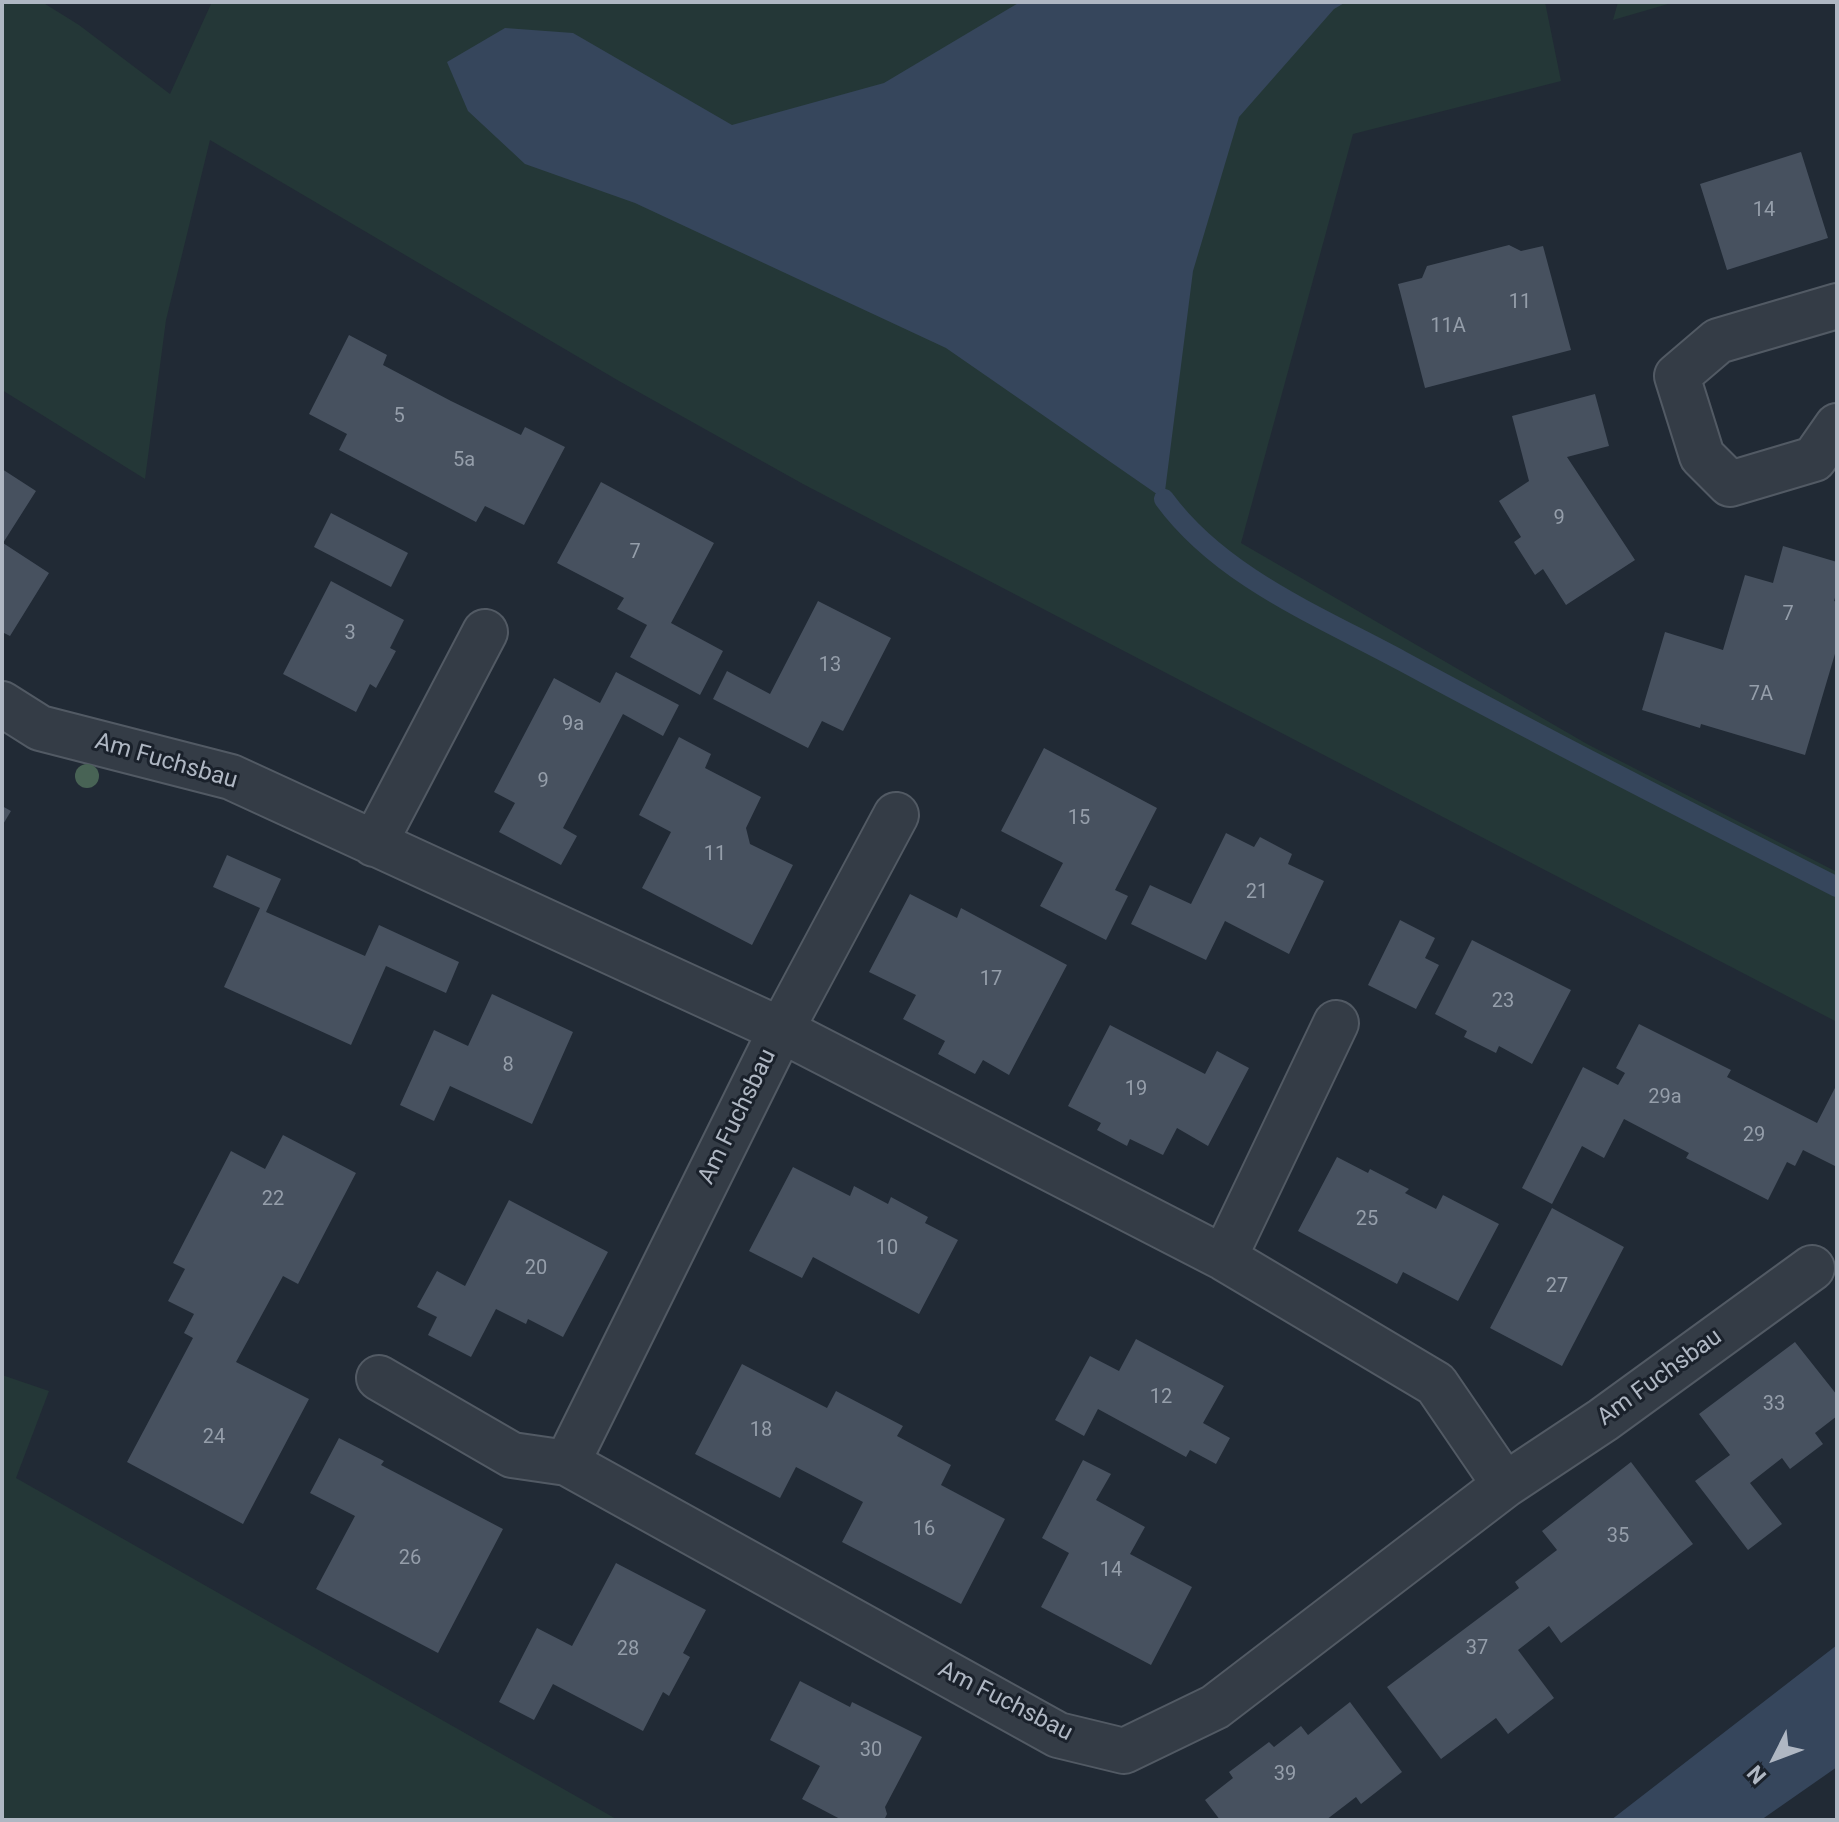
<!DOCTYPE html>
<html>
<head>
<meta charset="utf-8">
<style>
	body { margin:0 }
	#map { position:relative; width:1839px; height:1822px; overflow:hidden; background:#212a35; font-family:Roboto,sans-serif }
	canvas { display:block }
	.frame { position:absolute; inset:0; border:4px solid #afb7c3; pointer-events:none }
	.north { position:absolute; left:1735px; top:1718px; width:80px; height:80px; -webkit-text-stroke:6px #1a212b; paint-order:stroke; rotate:228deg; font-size:22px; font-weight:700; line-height:32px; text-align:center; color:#afb7c3 }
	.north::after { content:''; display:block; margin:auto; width:28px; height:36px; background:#afb7c3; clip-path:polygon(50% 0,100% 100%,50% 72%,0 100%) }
</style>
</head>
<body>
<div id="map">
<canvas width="1839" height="1822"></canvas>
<div class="frame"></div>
<div class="north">N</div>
</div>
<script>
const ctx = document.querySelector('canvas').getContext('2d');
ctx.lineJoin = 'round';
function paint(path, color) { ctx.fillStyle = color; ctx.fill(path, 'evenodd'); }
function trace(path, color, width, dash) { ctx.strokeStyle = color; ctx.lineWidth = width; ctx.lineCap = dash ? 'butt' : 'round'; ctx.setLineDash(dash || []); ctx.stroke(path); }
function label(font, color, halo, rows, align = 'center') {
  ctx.font = font + ' Roboto,sans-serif'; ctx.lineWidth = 6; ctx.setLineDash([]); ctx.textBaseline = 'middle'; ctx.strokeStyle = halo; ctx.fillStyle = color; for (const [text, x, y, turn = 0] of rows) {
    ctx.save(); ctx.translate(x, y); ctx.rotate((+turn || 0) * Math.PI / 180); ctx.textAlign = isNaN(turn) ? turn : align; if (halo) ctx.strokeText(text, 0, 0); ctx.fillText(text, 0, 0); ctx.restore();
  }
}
paint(new Path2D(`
	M 2,2 L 42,2 L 79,25 L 170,94 L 211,4 L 218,2 L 1545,2 L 1561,81 L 1353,134 L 1241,543 L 1587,744 L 1837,872 L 1837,1022 L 803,484 L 619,381 L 210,140 L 166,320 L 145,479 L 2,390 Z
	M 1618,2 L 1675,2 L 1613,20 Z
	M 2,1375 L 49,1391 L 16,1478 L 618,1820 L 2,1820 Z`), '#243737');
paint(new Path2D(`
	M 1020,2 L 1346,2 L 1334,9 L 1239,117 L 1193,271 L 1164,499 L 946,348 L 635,203 L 525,164 L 468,111 L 447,62 L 505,28 L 573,33 L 732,125 L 884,83 Z
	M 1837,1645 L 1837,1767 L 1761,1820 L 1611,1820 Z`), '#36465c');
trace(new Path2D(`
	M 1164,499 C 1221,577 1319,616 1402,661 C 1546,739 1691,813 1837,887`), '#36465c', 20);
paint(new Path2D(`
	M 1801,152 L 1828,238 L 1727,270 L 1700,184 Z
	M 1509,245 L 1521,251 L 1543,246 L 1571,350 L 1425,388 L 1398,284 L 1422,278 L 1427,266 Z
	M 349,335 L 387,355 L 383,365 L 451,401 L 521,435 L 525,427 L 565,447 L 524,525 L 485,506 L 476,522 L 339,450 L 347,434 L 309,414 Z
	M 1595,394 L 1609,446 L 1567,457 L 1635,560 L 1566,605 L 1543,569 L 1535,575 L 1514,542 L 1521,537 L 1499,501 L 1529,481 L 1512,416 Z
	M 2,469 L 36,491 L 3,543 L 49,573 L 10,636 L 2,632 Z
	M 601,482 L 714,543 L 671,623 L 723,651 L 700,695 L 630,657 L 647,625 L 617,609 L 624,598 L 557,563 Z
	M 331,513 L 408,553 L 391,587 L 314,547 Z
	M 1783,546 L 1837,562 L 1837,591 L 1834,601 L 1837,602 L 1837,647 L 1805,755 L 1701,724 L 1700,728 L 1642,710 L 1665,632 L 1723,650 L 1745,575 L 1773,583 Z
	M 331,581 L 404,620 L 390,648 L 396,651 L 376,688 L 370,684 L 356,712 L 283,674 Z
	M 818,601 L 891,638 L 843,731 L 822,721 L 808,748 L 713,699 L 727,671 L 770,694 Z
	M 616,672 L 679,705 L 663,736 L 623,714 L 563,828 L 577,836 L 561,865 L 499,832 L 515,803 L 494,792 L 554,678 L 600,703 Z
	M 679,737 L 711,754 L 705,768 L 761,797 L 746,828 L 750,844 L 793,865 L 752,945 L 642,888 L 671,832 L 639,815 Z
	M 1044,748 L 1157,808 L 1115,890 L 1128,896 L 1106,940 L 1040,906 L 1063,863 L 1001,831 Z
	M 2,806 L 11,811 L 2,826 Z
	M 1226,833 L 1254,847 L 1260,837 L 1292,854 L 1288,864 L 1324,881 L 1289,954 L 1225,921 L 1206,960 L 1131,924 L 1150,885 L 1191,904 Z
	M 227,855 L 281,879 L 266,912 L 365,956 L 379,925 L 459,962 L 446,993 L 386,966 L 351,1045 L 224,987 L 260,908 L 213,887 Z
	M 910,894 L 957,918 L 961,908 L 1067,965 L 1009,1075 L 983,1060 L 975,1074 L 938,1054 L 945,1041 L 903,1019 L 916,995 L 869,972 Z
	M 1400,920 L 1435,938 L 1425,958 L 1439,965 L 1416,1009 L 1368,985 Z
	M 1472,940 L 1571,990 L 1532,1064 L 1499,1046 L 1496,1053 L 1464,1037 L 1467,1031 L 1435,1014 Z
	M 492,994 L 573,1032 L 532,1124 L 450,1086 L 434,1121 L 400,1105 L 434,1030 L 468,1046 Z
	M 1639,1024 L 1731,1070 L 1727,1077 L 1817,1123 L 1837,1084 L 1837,1167 L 1803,1150 L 1795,1166 L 1787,1162 L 1768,1200 L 1686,1158 L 1689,1153 L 1624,1119 L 1604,1158 L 1582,1146 L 1552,1204 L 1522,1188 L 1583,1067 L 1618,1085 L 1625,1073 L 1616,1068 Z
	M 1110,1025 L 1205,1074 L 1217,1051 L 1249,1068 L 1208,1146 L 1177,1128 L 1163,1155 L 1130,1139 L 1127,1146 L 1097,1130 L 1101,1123 L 1068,1106 Z
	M 283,1135 L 356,1173 L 298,1284 L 283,1276 L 236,1362 L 309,1399 L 243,1524 L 127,1462 L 193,1338 L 184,1333 L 194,1314 L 168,1301 L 185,1269 L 173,1263 L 231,1151 L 265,1169 Z
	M 1337,1157 L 1368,1173 L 1370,1169 L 1409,1189 L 1405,1193 L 1436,1209 L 1443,1195 L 1499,1224 L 1458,1301 L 1403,1272 L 1397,1284 L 1298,1231 Z
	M 793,1167 L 850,1196 L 854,1186 L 888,1204 L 891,1197 L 928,1217 L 925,1223 L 958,1240 L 919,1314 L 813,1257 L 802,1278 L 749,1251 Z
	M 509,1200 L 608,1252 L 563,1337 L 528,1319 L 526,1324 L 496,1309 L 471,1357 L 428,1335 L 437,1317 L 417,1307 L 437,1271 L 465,1286 Z
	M 1552,1208 L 1624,1247 L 1562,1366 L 1490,1328 Z
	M 1136,1339 L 1224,1386 L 1203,1423 L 1230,1438 L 1216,1464 L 1190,1450 L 1186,1457 L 1098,1409 L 1084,1436 L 1055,1420 L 1090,1356 L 1119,1371 Z
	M 1795,1342 L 1837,1395 L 1837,1416 L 1815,1433 L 1823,1444 L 1790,1469 L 1782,1458 L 1750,1483 L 1782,1524 L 1748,1550 L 1695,1481 L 1730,1455 L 1699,1414 Z
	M 742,1364 L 827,1408 L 836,1391 L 903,1426 L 897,1436 L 951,1465 L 941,1485 L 1005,1519 L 961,1604 L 842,1542 L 863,1502 L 796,1467 L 780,1498 L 695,1454 Z
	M 339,1438 L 384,1461 L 381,1465 L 503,1529 L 438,1653 L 316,1589 L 355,1516 L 310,1493 Z
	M 1083,1460 L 1111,1474 L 1096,1500 L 1145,1527 L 1130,1554 L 1192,1587 L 1151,1665 L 1041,1607 L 1069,1553 L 1042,1538 Z
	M 1631,1462 L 1693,1544 L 1561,1643 L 1549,1626 L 1518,1650 L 1554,1698 L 1508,1734 L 1496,1718 L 1441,1759 L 1387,1687 L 1519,1588 L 1515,1582 L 1557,1550 L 1542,1531 Z
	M 616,1563 L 706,1610 L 683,1653 L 690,1657 L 669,1696 L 663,1692 L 643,1731 L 553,1684 L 534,1720 L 499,1702 L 537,1628 L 572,1646 Z
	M 800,1681 L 850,1707 L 852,1702 L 922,1737 L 885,1807 L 887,1814 L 884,1820 L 842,1820 L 802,1799 L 820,1766 L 770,1740 Z
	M 1350,1702 L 1402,1772 L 1361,1804 L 1356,1797 L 1326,1820 L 1220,1820 L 1205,1800 L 1233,1778 L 1229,1772 L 1269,1742 L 1274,1747 L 1301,1726 L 1308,1735 Z`), '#47515f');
const minor = new Path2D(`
	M 1837,306 L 1718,341 L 1677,376 L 1702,456 L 1730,484 L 1814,459 L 1837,426
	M 2,704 L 40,728 L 231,777 L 781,1030 L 1224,1258 L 1436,1384 L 1505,1485
	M 896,815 L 781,1030 L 567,1463 L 1058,1735 L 1124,1751 L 1215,1707 L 1505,1485 L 1603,1420 L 1812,1268
	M 374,844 L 485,632
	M 1224,1258 L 1336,1023
	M 379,1378 L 512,1455 L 567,1463`);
trace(minor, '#525a64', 48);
trace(minor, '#343c46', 44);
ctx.fillStyle = '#486355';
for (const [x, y] of [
	[87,776]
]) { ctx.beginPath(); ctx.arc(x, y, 12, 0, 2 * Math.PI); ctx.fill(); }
label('20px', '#959eaa', null, [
	["14",1764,211],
	["11",1520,303],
	["11A",1448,327],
	["5",399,417],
	["5a",464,461],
	["9",1559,519],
	["7",635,553],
	["7",1788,615],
	["3",350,634],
	["13",830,666],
	["7A",1761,695],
	["9a",573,725],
	["9",543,782],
	["15",1079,819],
	["11",715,855],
	["21",1257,893],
	["17",991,980],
	["23",1503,1002],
	["8",508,1066],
	["19",1136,1090],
	["29a",1665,1098],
	["29",1754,1136],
	["22",273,1200],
	["25",1367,1220],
	["10",887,1249],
	["20",536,1269],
	["27",1557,1287],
	["12",1161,1398],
	["33",1774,1405],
	["18",761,1431],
	["24",214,1438],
	["16",924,1530],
	["35",1618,1537],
	["26",410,1559],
	["14",1111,1571],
	["37",1477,1649],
	["28",628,1650],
	["30",871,1751],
	["39",1285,1775]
]);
label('24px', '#afb7c3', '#1a212b', [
	["Am Fuchsbau",166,762,16],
	["Am Fuchsbau",738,1117,-64],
	["Am Fuchsbau",1660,1378,-36],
	["Am Fuchsbau",1005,1702,27]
]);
</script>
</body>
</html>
